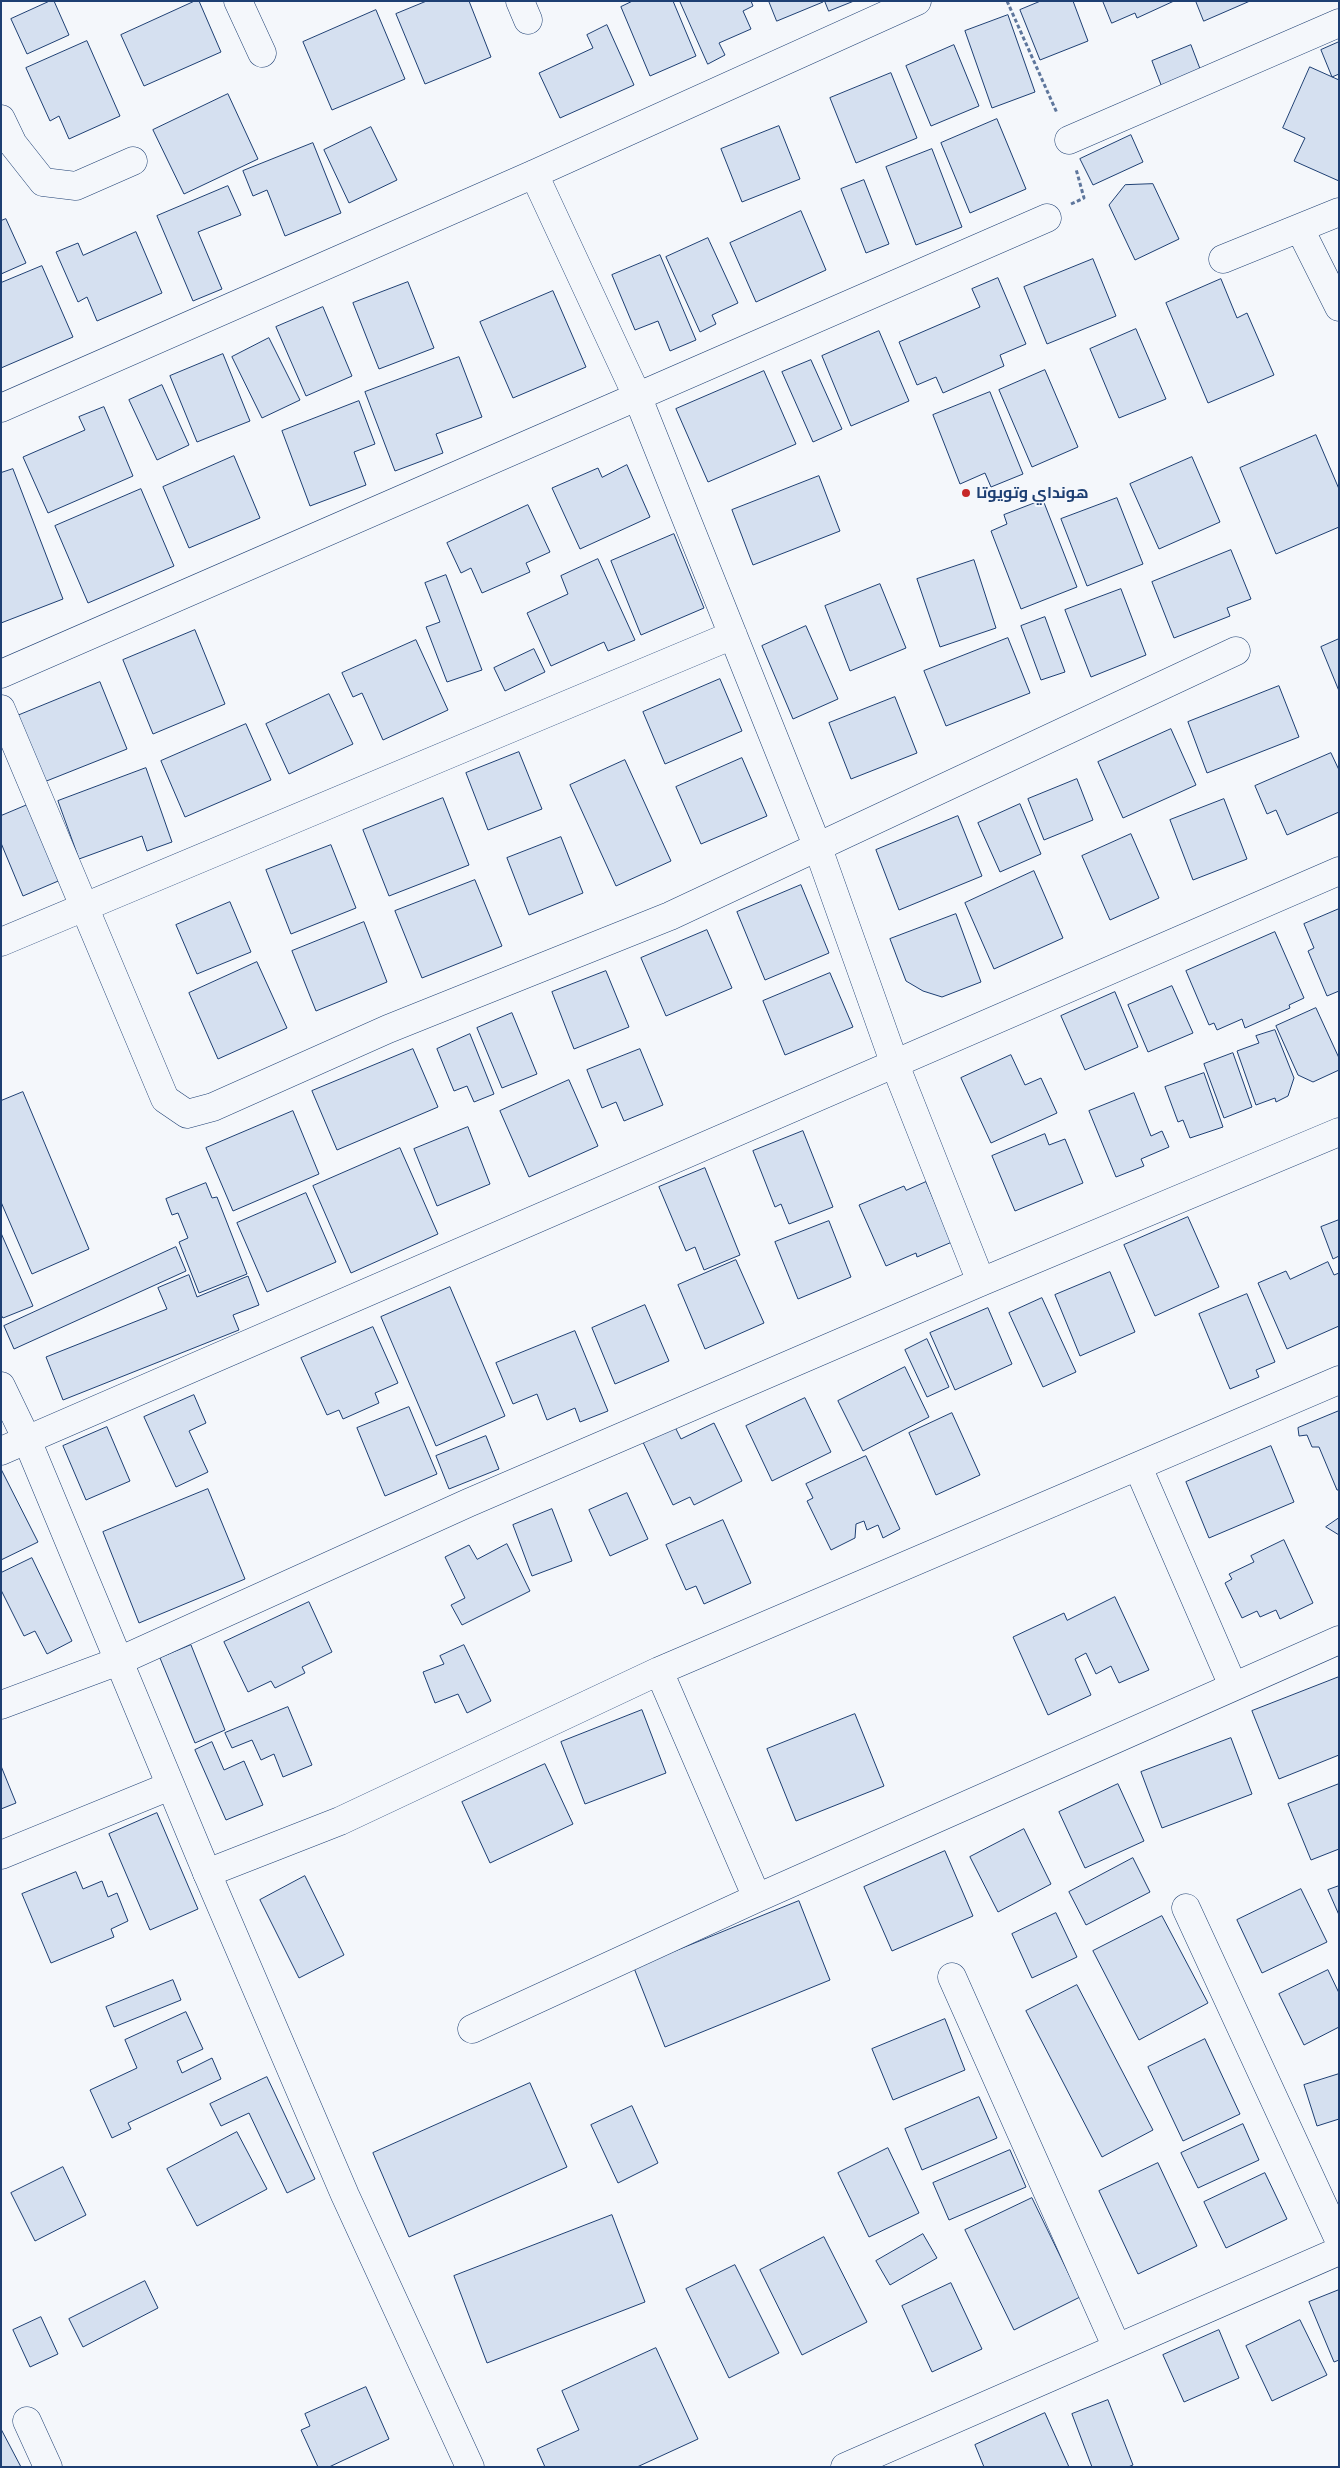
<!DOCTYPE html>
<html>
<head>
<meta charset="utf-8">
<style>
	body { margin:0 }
	#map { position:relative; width:1340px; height:2468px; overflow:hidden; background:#f4f7fb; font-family:"IBM Plex Sans",sans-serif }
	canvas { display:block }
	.frame { position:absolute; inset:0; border:2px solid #1d3f73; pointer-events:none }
</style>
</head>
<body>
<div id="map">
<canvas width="1340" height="2468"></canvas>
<div class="frame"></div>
</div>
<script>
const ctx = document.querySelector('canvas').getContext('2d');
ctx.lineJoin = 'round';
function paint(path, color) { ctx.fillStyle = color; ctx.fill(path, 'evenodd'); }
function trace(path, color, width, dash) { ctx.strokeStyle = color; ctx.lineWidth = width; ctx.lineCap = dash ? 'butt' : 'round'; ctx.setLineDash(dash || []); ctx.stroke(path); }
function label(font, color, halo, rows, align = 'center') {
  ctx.font = font + ' "IBM Plex Sans",Cairo,sans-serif'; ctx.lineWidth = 4; ctx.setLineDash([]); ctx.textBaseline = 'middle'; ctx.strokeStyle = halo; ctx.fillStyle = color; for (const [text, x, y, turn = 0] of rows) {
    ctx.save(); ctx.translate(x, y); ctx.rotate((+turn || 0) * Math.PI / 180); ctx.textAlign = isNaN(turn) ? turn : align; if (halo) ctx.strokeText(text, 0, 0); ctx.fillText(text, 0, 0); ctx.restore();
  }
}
const building = new Path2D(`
	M 50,1 L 54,1 L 69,35 L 27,54 L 11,19 Z
	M 195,1 L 199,1 L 221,52 L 144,86 L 121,35 Z
	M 427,1 L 469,1 L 491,57 L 425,84 L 396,14 Z
	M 633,1 L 673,1 L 696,56 L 650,76 L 621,7 Z
	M 680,1 L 751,1 L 753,6 L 743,11 L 751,29 L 719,43 L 725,55 L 708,64 Z
	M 769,1 L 823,1 L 823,2 L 777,21 Z
	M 825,1 L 854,1 L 829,11 Z
	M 1041,1 L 1073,1 L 1088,41 L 1040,60 L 1020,10 Z
	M 1103,1 L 1174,1 L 1137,18 L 1135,13 L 1112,23 Z
	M 1196,1 L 1250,1 L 1204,21 Z
	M 376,10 L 405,79 L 332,110 L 303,42 Z
	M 1008,15 L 1035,92 L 992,108 L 965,31 Z
	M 607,25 L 634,85 L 560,118 L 539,73 L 593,48 L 587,35 Z
	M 87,41 L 120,116 L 69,139 L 59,116 L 50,121 L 26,68 Z
	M 1339,42 L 1339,74 L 1332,77 L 1321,50 Z
	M 954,45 L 979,106 L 931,126 L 906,66 Z
	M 1191,45 L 1202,74 L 1163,90 L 1152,61 Z
	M 1310,67 L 1339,80 L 1339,181 L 1294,161 L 1305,138 L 1283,128 Z
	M 891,73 L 917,138 L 856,163 L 830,98 Z
	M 228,94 L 258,159 L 184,194 L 153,130 Z
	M 997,119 L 1026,189 L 970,213 L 941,143 Z
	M 779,126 L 800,179 L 742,202 L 721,149 Z
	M 371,127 L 397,180 L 349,203 L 324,150 Z
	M 1131,135 L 1143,162 L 1093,185 L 1080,159 Z
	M 313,143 L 341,213 L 285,236 L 267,190 L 253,196 L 243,171 Z
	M 932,149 L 962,227 L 916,245 L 886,167 Z
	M 864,180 L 889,244 L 866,253 L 841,189 Z
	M 1153,184 L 1179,239 L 1135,260 L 1109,205 L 1125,185 Z
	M 228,186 L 241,215 L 198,232 L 222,289 L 193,301 L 157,216 Z
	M 801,211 L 826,270 L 756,302 L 730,243 Z
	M 6,219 L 26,263 L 1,274 L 1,221 Z
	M 136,232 L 162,293 L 97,321 L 87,297 L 78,302 L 56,252 L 78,243 L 83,255 Z
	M 708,238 L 738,303 L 712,315 L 716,324 L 700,332 L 666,257 Z
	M 660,255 L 696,340 L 670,351 L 658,321 L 635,330 L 612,275 Z
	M 1093,259 L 1116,316 L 1047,344 L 1024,287 Z
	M 42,266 L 73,337 L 1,368 L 1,283 Z
	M 998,278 L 1026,344 L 1000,355 L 1004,366 L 943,393 L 936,377 L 917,385 L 899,342 L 980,307 L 972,289 Z
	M 1221,279 L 1237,318 L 1247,313 L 1274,375 L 1208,403 L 1166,303 Z
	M 408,282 L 434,348 L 379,369 L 353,303 Z
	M 553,291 L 586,367 L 513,398 L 480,322 Z
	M 323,307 L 352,376 L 306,396 L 276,327 Z
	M 1136,329 L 1166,399 L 1119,418 L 1090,349 Z
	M 879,331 L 909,401 L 851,426 L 822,356 Z
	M 269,338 L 300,400 L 262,418 L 232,357 Z
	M 223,354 L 250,421 L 197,442 L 170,376 Z
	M 459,357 L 482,417 L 436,434 L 443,453 L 395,471 L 365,392 Z
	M 811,360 L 842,429 L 813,442 L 782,372 Z
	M 1045,370 L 1078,447 L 1032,467 L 999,390 Z
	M 764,371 L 796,444 L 708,482 L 676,409 Z
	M 162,385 L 189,445 L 157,460 L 129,400 Z
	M 990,392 L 1023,474 L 991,487 L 985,473 L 960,484 L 933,415 Z
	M 359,401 L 375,444 L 354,452 L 366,485 L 310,506 L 282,431 Z
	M 104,407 L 133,476 L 48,513 L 23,457 L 85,430 L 79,417 Z
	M 1316,435 L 1339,489 L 1339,527 L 1276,554 L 1240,468 Z
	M 234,456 L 260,518 L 189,548 L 163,487 Z
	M 1192,457 L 1220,522 L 1159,549 L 1130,484 Z
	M 627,465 L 650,517 L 580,549 L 552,488 L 598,468 L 602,477 Z
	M 13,469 L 63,599 L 1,623 L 1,473 Z
	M 819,476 L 840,531 L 753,565 L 732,510 Z
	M 141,489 L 174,566 L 88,603 L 55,526 Z
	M 1117,498 L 1143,564 L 1087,586 L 1061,519 Z
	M 1043,500 L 1077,587 L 1021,609 L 991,531 L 1007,524 L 1004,515 Z
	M 528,505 L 550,552 L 526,563 L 530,572 L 482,593 L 471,568 L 461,573 L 447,543 Z
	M 674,534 L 704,608 L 641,635 L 611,561 Z
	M 1231,550 L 1251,599 L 1227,608 L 1230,616 L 1174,638 L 1152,582 Z
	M 598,559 L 635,640 L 608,651 L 604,642 L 551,666 L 527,613 L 568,594 L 561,576 Z
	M 974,560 L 996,628 L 940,647 L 917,579 Z
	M 446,575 L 482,670 L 447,682 L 426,627 L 440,622 L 425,583 Z
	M 880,584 L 906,648 L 850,671 L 825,606 Z
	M 1121,589 L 1146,655 L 1091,677 L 1065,610 Z
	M 1045,617 L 1065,672 L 1041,680 L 1021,626 Z
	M 806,626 L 838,699 L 793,719 L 762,646 Z
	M 195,630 L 225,704 L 153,734 L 123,660 Z
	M 1008,638 L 1030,693 L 946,726 L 924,671 Z
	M 1339,639 L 1339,691 L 1321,647 Z
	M 416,640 L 448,710 L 383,740 L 362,693 L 353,697 L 342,673 Z
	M 534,649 L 545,672 L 505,691 L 494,668 Z
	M 720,679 L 742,731 L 665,764 L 643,712 Z
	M 100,682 L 127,749 L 44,782 L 17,716 Z
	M 1279,686 L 1299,737 L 1207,773 L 1188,722 Z
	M 329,694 L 353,744 L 289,774 L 266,724 Z
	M 895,697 L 917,753 L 851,779 L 829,723 Z
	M 246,724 L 271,780 L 185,817 L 161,761 Z
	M 1171,729 L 1196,785 L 1123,818 L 1098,762 Z
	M 519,752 L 542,809 L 488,830 L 466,773 Z
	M 1331,753 L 1339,770 L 1339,812 L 1287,835 L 1276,810 L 1267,814 L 1255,786 Z
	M 742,758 L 767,816 L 701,844 L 676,787 Z
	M 625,760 L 671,861 L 616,886 L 570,785 Z
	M 146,768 L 172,842 L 147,851 L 142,836 L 79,859 L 58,801 Z
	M 1077,779 L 1093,820 L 1044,840 L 1028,799 Z
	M 443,798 L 469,865 L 389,896 L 363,830 Z
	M 1224,799 L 1247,859 L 1193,880 L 1170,820 Z
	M 32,803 L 63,879 L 23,896 L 1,843 L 1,816 Z
	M 1020,804 L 1041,854 L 1000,872 L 978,823 Z
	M 958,816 L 982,876 L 899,910 L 876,850 Z
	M 1131,834 L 1159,898 L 1110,920 L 1082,856 Z
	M 561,837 L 583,893 L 529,915 L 507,858 Z
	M 331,845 L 356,908 L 291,934 L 266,870 Z
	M 1034,871 L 1063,938 L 994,969 L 965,903 Z
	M 475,880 L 502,946 L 422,978 L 395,911 Z
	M 801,885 L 829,953 L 765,980 L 737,912 Z
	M 230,902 L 251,952 L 197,974 L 176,925 Z
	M 1339,909 L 1339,991 L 1327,996 L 1308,951 L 1314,948 L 1304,924 Z
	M 956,914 L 981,982 L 942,997 L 923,991 L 906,981 L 890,939 Z
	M 364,922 L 387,982 L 316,1011 L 292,951 Z
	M 707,930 L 732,988 L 666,1016 L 641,958 Z
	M 1275,932 L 1304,998 L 1289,1005 L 1290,1008 L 1245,1028 L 1242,1019 L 1217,1030 L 1214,1023 L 1209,1025 L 1186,971 Z
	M 257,962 L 287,1028 L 218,1059 L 189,993 Z
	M 606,971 L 629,1027 L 574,1049 L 552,992 Z
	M 830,973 L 853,1027 L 785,1055 L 763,1001 Z
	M 1172,986 L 1193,1033 L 1148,1052 L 1128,1005 Z
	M 1115,992 L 1138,1047 L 1085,1070 L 1061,1016 Z
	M 1316,1008 L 1339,1058 L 1339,1070 L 1313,1082 L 1298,1075 L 1276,1026 Z
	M 512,1013 L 537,1074 L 502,1088 L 477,1028 Z
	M 1275,1030 L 1294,1078 L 1288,1096 L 1276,1102 L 1275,1098 L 1256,1105 L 1237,1051 L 1259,1043 L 1256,1036 Z
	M 470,1034 L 494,1094 L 474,1102 L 467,1086 L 454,1091 L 437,1049 Z
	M 413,1049 L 438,1107 L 337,1150 L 312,1091 Z
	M 640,1049 L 663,1105 L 624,1121 L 616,1102 L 602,1108 L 587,1070 Z
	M 1233,1053 L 1252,1107 L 1224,1118 L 1204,1064 Z
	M 1011,1055 L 1025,1085 L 1041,1078 L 1057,1113 L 991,1143 L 961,1078 Z
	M 1204,1073 L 1223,1127 L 1190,1138 L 1183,1120 L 1178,1122 L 1165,1087 Z
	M 569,1080 L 598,1146 L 529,1177 L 500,1111 Z
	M 23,1092 L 89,1249 L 32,1274 L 1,1202 L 1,1101 Z
	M 1134,1093 L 1151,1136 L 1162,1131 L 1169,1147 L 1141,1159 L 1144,1166 L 1116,1177 L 1089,1111 Z
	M 293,1111 L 319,1174 L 233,1211 L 206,1148 Z
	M 468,1127 L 490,1184 L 437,1206 L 414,1149 Z
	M 803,1131 L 833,1207 L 789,1224 L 781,1204 L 775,1207 L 753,1151 Z
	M 1045,1134 L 1049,1145 L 1065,1139 L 1083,1183 L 1015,1211 L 992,1156 Z
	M 400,1148 L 438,1234 L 351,1273 L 313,1186 Z
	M 705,1168 L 740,1255 L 704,1270 L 695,1247 L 686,1251 L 659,1187 Z
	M 926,1182 L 952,1242 L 917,1257 L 916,1253 L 886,1266 L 859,1205 L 904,1186 L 906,1190 Z
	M 206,1183 L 212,1198 L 217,1197 L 247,1274 L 199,1293 L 179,1242 L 188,1238 L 178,1213 L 172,1215 L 166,1199 Z
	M 306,1193 L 336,1262 L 267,1292 L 237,1223 Z
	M 1188,1217 L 1219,1287 L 1155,1316 L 1124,1245 Z
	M 1339,1220 L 1339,1256 L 1333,1259 L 1321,1227 Z
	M 829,1221 L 851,1277 L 798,1299 L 775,1242 Z
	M 1,1233 L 33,1306 L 3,1318 L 1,1315 Z
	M 176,1247 L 186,1271 L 14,1349 L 4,1326 Z
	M 736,1260 L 764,1323 L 705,1349 L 678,1285 Z
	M 1328,1262 L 1334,1275 L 1339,1273 L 1339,1326 L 1287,1349 L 1258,1283 L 1286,1271 L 1290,1279 Z
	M 1110,1272 L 1135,1332 L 1080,1356 L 1055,1295 Z
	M 189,1275 L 197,1297 L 248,1276 L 259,1305 L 233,1315 L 239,1330 L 63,1400 L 46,1357 L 167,1309 L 158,1288 Z
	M 450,1287 L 505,1416 L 436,1446 L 381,1317 Z
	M 1247,1294 L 1275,1362 L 1256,1370 L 1259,1377 L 1230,1389 L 1199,1314 Z
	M 1042,1298 L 1076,1372 L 1043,1387 L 1009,1313 Z
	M 645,1305 L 669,1361 L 615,1384 L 592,1328 Z
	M 988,1308 L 1012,1364 L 955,1390 L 930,1333 Z
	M 373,1327 L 398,1383 L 375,1393 L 379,1403 L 343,1419 L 339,1410 L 327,1415 L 301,1358 Z
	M 575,1331 L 608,1411 L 580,1422 L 575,1408 L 547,1420 L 537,1394 L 513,1404 L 496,1363 Z
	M 927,1339 L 949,1387 L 927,1397 L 905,1350 Z
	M 905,1367 L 929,1417 L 863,1451 L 838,1401 Z
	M 194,1395 L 206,1423 L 189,1431 L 208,1472 L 176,1487 L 144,1417 Z
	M 805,1398 L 831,1452 L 772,1481 L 746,1426 Z
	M 409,1407 L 437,1474 L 385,1496 L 357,1428 Z
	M 1339,1411 L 1339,1490 L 1337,1490 L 1319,1447 L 1312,1447 L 1307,1435 L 1299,1436 L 1298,1428 Z
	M 952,1413 L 980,1475 L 936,1495 L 909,1433 Z
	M 673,1423 L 681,1439 L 714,1423 L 742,1481 L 694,1505 L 690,1497 L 673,1505 L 641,1438 Z
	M 107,1427 L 130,1481 L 86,1500 L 63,1446 Z
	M 486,1436 L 499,1469 L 449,1489 L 436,1456 Z
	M 1271,1446 L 1294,1502 L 1209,1538 L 1186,1482 Z
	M 866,1456 L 900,1529 L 883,1538 L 878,1525 L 867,1530 L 864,1521 L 856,1524 L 855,1538 L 831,1550 L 807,1501 L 813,1498 L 806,1484 Z
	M 1,1469 L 38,1542 L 1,1560 Z
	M 208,1489 L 245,1579 L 139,1623 L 103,1532 Z
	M 627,1493 L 648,1539 L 610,1556 L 589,1510 Z
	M 552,1509 L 572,1561 L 532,1576 L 513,1525 Z
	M 1339,1518 L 1339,1535 L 1326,1527 Z
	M 723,1520 L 751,1583 L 704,1604 L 696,1586 L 686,1590 L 666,1545 Z
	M 1284,1540 L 1313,1603 L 1280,1619 L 1276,1610 L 1260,1617 L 1257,1611 L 1242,1618 L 1225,1583 L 1232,1579 L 1229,1574 L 1254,1562 L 1251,1556 Z
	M 507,1544 L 530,1591 L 462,1625 L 451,1605 L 465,1598 L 445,1557 L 469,1545 L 477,1559 Z
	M 32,1558 L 72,1641 L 47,1654 L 35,1631 L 24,1636 L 1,1590 L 1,1573 Z
	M 1115,1597 L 1149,1670 L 1119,1683 L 1111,1666 L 1096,1674 L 1086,1653 L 1075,1659 L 1091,1695 L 1048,1715 L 1013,1637 L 1064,1613 L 1067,1620 Z
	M 309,1602 L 332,1652 L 302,1667 L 305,1673 L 275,1688 L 271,1681 L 248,1692 L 224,1642 Z
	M 191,1645 L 225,1730 L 195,1743 L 160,1658 Z
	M 464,1645 L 491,1701 L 467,1713 L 458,1694 L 435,1703 L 423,1672 L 444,1664 L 440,1656 Z
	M 1339,1677 L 1339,1755 L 1279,1779 L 1252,1711 Z
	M 288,1707 L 312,1765 L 283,1777 L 274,1754 L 261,1760 L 252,1740 L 232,1748 L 225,1733 Z
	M 642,1710 L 666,1773 L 585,1804 L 561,1742 Z
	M 855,1714 L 884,1786 L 796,1821 L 767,1749 Z
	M 1231,1738 L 1252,1794 L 1162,1828 L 1141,1772 Z
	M 212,1742 L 224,1770 L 244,1761 L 263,1805 L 226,1820 L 195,1750 Z
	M 545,1764 L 573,1824 L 490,1863 L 462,1802 Z
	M 1,1766 L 16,1803 L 1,1809 Z
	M 1118,1784 L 1144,1841 L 1085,1868 L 1059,1812 Z
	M 1339,1784 L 1339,1849 L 1311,1860 L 1288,1804 Z
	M 157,1813 L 198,1909 L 150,1930 L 109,1834 Z
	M 1024,1829 L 1051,1884 L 998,1912 L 970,1857 Z
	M 945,1851 L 973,1916 L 892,1951 L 864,1887 Z
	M 1133,1858 L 1150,1892 L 1086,1925 L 1069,1892 Z
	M 76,1872 L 83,1889 L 102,1881 L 108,1897 L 117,1893 L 128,1921 L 111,1929 L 114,1937 L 51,1963 L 22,1894 Z
	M 305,1876 L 344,1955 L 299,1978 L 260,1900 Z
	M 1339,1886 L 1339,1915 L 1328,1890 Z
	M 1301,1889 L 1327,1942 L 1262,1973 L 1237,1920 Z
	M 799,1901 L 830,1980 L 665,2047 L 634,1968 Z
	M 1056,1913 L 1077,1957 L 1032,1978 L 1012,1934 Z
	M 1162,1916 L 1208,2003 L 1139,2040 L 1093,1951 Z
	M 1328,1970 L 1339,1993 L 1339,2027 L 1304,2045 L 1279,1994 Z
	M 173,1980 L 181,2000 L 114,2027 L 106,2007 Z
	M 1077,1985 L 1153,2130 L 1102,2157 L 1026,2011 Z
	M 186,2012 L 203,2049 L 177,2061 L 182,2073 L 212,2058 L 221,2079 L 128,2123 L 131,2129 L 112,2138 L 90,2090 L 137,2068 L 125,2040 Z
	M 945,2019 L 965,2070 L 893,2100 L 872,2049 Z
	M 1205,2039 L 1240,2114 L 1183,2141 L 1148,2067 Z
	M 1339,2074 L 1339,2119 L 1317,2126 L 1304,2085 Z
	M 267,2077 L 315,2179 L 287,2193 L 249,2113 L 221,2126 L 210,2104 Z
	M 530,2083 L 567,2167 L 409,2237 L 373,2153 Z
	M 979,2097 L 997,2138 L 922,2170 L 905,2129 Z
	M 632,2106 L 658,2163 L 618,2183 L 591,2125 Z
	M 1243,2124 L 1259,2160 L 1198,2188 L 1181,2153 Z
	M 237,2132 L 267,2189 L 197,2226 L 167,2169 Z
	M 888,2148 L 919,2213 L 869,2237 L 838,2173 Z
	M 1010,2150 L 1026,2187 L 949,2220 L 933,2183 Z
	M 1158,2163 L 1197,2246 L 1138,2274 L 1099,2191 Z
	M 63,2167 L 86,2215 L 35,2241 L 11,2193 Z
	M 1265,2173 L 1287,2219 L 1226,2248 L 1204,2202 Z
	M 1032,2198 L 1080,2297 L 1014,2330 L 965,2230 Z
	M 612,2215 L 645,2302 L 487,2363 L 454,2276 Z
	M 923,2234 L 937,2258 L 890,2285 L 876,2261 Z
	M 824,2237 L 867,2322 L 802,2355 L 760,2270 Z
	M 735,2265 L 779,2353 L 729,2378 L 686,2289 Z
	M 145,2281 L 158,2308 L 83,2347 L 69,2319 Z
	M 951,2283 L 982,2349 L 932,2372 L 902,2306 Z
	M 1339,2290 L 1339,2360 L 1334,2362 L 1309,2302 Z
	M 41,2317 L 58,2354 L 30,2367 L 13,2330 Z
	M 1300,2320 L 1327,2375 L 1272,2401 L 1246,2346 Z
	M 1219,2330 L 1239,2378 L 1184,2402 L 1163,2355 Z
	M 656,2348 L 698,2439 L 637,2467 L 545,2467 L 537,2449 L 579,2430 L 562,2391 Z
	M 366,2387 L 389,2439 L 329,2467 L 318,2467 L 301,2430 L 310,2426 L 305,2414 Z
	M 1108,2400 L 1133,2465 L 1128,2467 L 1092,2467 L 1072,2414 Z
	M 1045,2413 L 1069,2467 L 984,2467 L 975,2445 Z
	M 1,2429 L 21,2467 L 1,2467 Z`);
paint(building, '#d5e0f0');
trace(building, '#1d3f73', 1);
const minor = new Path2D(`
	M 238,1 L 262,53
	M 520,1 L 528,20
	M 1,119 L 13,144 L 43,182 L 76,186 L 133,161
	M 1069,140 L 1339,23
	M 534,174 L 638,398 L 818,848 L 894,1062 L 981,1282
	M 1300,229 L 1339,307
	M 1223,259 L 1339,212
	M 1,408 L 534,174 L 917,1
	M 1,674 L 1047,218
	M 1,709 L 165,1099 L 187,1114 L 213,1107 L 388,1029 L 670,916 L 1236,651
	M 1,942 L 733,635
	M 1,1451 L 1339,871
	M 1138,1467 L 1233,1686
	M 659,1671 L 757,1898
	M 1,1705 L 119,1661 L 468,1503 L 981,1282 L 1339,1132
	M 1,1855 L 170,1786
	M 207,1873 L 340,1821 L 659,1671 L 1339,1380
	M 1186,1908 L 1339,2240
	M 952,1977 L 1117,2348
	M 472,2029 L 757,1898 L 1339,1640
	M 27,2421 L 48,2467
	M 845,2467 L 1339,2251`);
const tertiary = new Path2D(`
	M 1,1386 L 27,1440 L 207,1873 L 345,2195 L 470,2467`);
trace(minor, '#1d3f73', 29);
trace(tertiary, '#1d3f73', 29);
trace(new Path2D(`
	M 1007,1 L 1057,113
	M 1071,204 L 1084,198 L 1076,169`), '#5e769c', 3, [4, 2.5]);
trace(minor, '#f4f7fb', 28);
trace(tertiary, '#f4f7fb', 28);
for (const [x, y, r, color] of [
	[966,493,5,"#c62828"]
]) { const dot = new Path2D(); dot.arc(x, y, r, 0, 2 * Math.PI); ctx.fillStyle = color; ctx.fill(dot); trace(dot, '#f4f7fb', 2); }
label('bold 16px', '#1d3f73', '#f4f7fb', [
	["هونداي وتويوتا",976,493]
], 'left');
</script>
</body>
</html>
